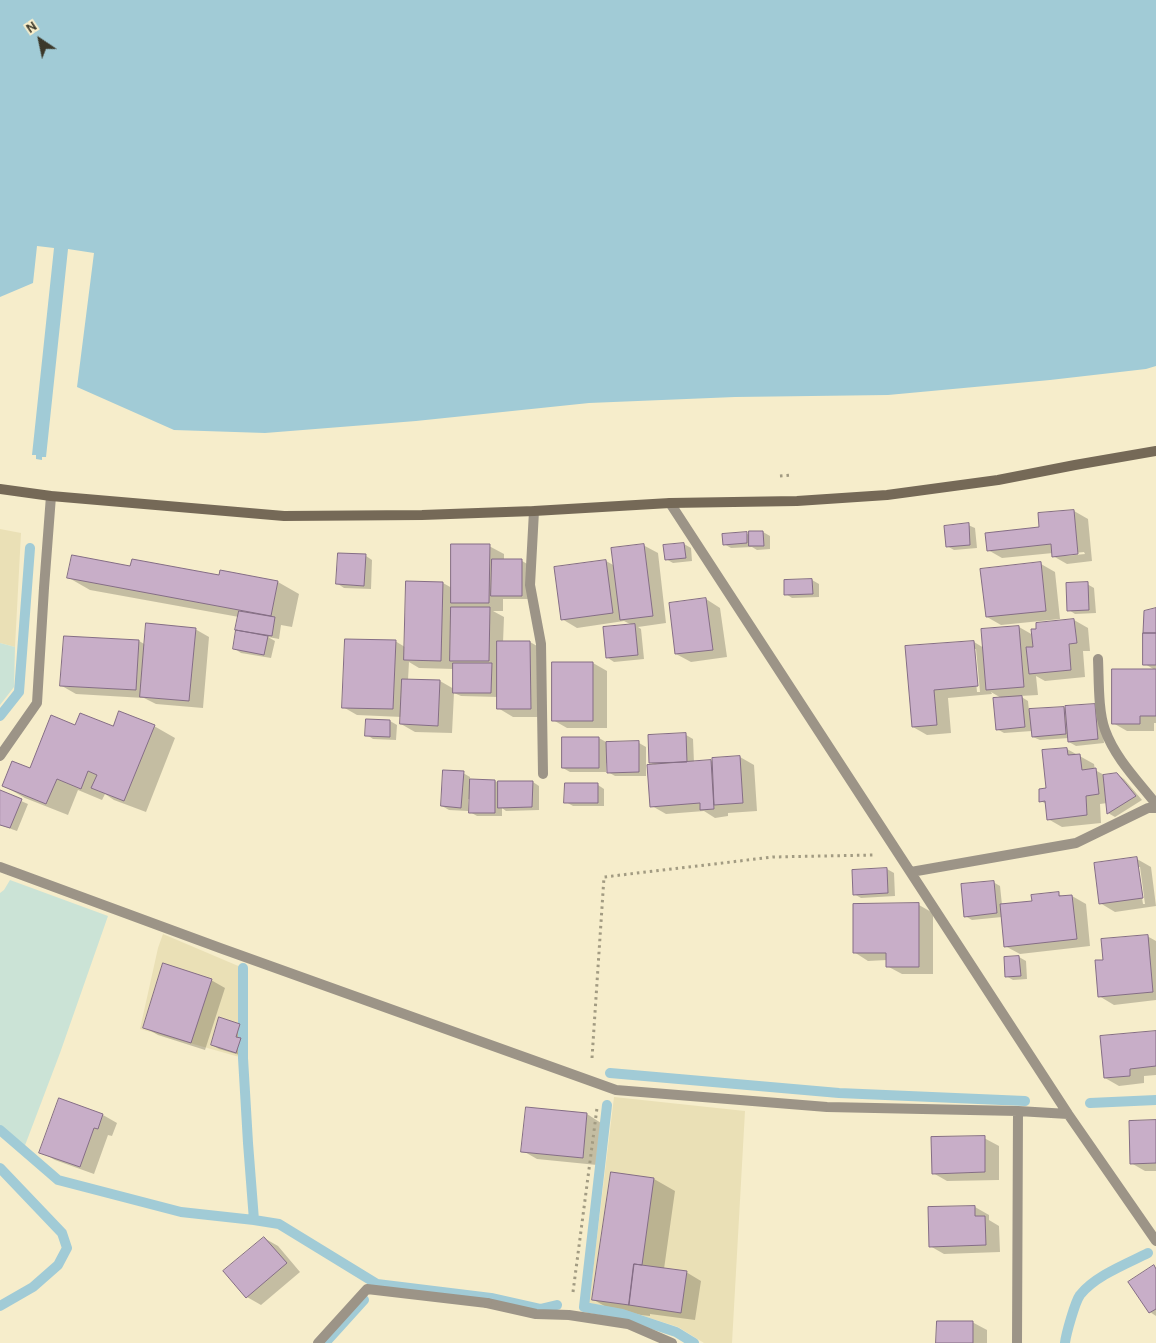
<!DOCTYPE html>
<html>
<head>
<meta charset="utf-8">
<style>
	body { margin:0 }
	#map { position:relative; width:1156px; height:1343px; overflow:hidden; background:#f6edcb; font-family:Karla,sans-serif }
	canvas { display:block }
	.north { position:absolute; left:15px; top:15px; width:50px; height:50px; -webkit-text-stroke:4px #f6edcb; paint-order:stroke; rotate:326deg; font-size:14px; font-weight:700; line-height:20px; text-align:center; color:#3b382a }
	.north::after { content:''; display:block; margin:auto; width:18px; height:22px; background:#3b382a; clip-path:polygon(50% 0,100% 100%,50% 72%,0 100%) }
</style>
</head>
<body>
<div id="map">
<canvas width="1156" height="1343"></canvas>
<div class="north">N</div>
</div>
<script>
const ctx = document.querySelector('canvas').getContext('2d');
ctx.lineJoin = 'round';
function paint(path, color) { ctx.fillStyle = color; ctx.fill(path, 'evenodd'); }
function trace(path, color, width, dash) { ctx.strokeStyle = color; ctx.lineWidth = width; ctx.lineCap = dash ? 'butt' : 'round'; ctx.setLineDash(dash || []); ctx.stroke(path); }
paint(new Path2D(`
	M 0,529 L 21,533 L 15,647 L 0,643 Z
	M 163,934 L 243,968 L 243,1058 L 140,1029 L 158,948 Z
	M 614,1097 L 745,1111 L 732,1343 L 704,1343 L 678,1327 L 625,1310 L 589,1303 Z`), '#eae0b6');
paint(new Path2D(`
	M 0,643 L 15,647 L 14,687 L 0,705 Z
	M 10,880 L 108,916 L 60,1053 L 24,1148 L 0,1126 L 0,893 L 4,890 Z`), '#cbe3d6');
paint(new Path2D(`
	M 0,0 L 1156,0 L 1156,366 L 1146,369 L 1050,380 L 888,395 L 735,397 L 589,403 L 416,421 L 265,433 L 174,430 L 77,387 L 94,253 L 68,249 L 46,457 L 42,457 L 42,460 L 36,459 L 36,455 L 32,455 L 54,248 L 37,246 L 33,283 L 0,297 Z`), '#a1cbd6');
paint(new Path2D(`
	M 1074,511 L 1088,519 L 1092,561 L 1067,564 L 1053,556 L 1053,553 L 1002,558 L 988,550 L 1040,528 ZM 1084,552 L 1085,554 L 1065,556 L 1065,554 Z
	M 968,525 L 975,528 L 977,548 L 954,550 L 947,546 Z
	M 763,532 L 770,536 L 770,549 L 757,550 L 752,547 L 731,548 L 724,544 L 746,533 L 750,536 Z
	M 684,544 L 691,548 L 692,561 L 673,563 L 666,559 Z
	M 643,545 L 658,553 L 666,623 L 638,627 L 641,629 L 644,659 L 614,662 L 608,658 L 632,625 L 624,621 L 577,628 L 562,619 L 606,561 L 615,566 Z
	M 489,546 L 504,554 L 504,561 L 522,561 L 529,565 L 529,599 L 503,599 L 503,611 L 493,611 L 504,617 L 503,643 L 530,642 L 544,650 L 545,717 L 513,717 L 498,708 L 498,697 L 461,696 L 454,693 L 452,733 L 415,732 L 401,724 L 402,717 L 357,715 L 343,707 L 395,641 L 405,647 L 407,582 L 443,583 L 452,588 ZM 409,662 L 419,668 L 454,669 L 454,689 L 440,681 L 408,680 Z
	M 366,556 L 372,560 L 371,589 L 344,588 L 338,584 Z
	M 1041,564 L 1055,572 L 1060,619 L 1001,625 L 987,617 Z
	M 131,567 L 278,582 L 299,594 L 292,627 L 281,625 L 279,639 L 268,637 L 275,641 L 271,658 L 241,653 L 235,649 L 239,617 L 90,590 L 69,578 Z
	M 812,580 L 819,584 L 819,597 L 792,598 L 786,594 L 785,581 Z
	M 1087,584 L 1094,588 L 1096,613 L 1075,614 L 1069,610 Z
	M 706,599 L 720,608 L 727,657 L 691,662 L 676,654 Z
	M 1156,609 L 1156,723 L 1154,723 L 1154,731 L 1127,731 L 1113,723 L 1155,670 L 1145,664 Z
	M 1074,620 L 1088,628 L 1090,651 L 1083,651 L 1085,677 L 1045,681 L 1036,676 L 1038,695 L 1020,696 L 1028,701 L 1029,711 L 1064,708 L 1067,710 L 1094,705 L 1101,709 L 1104,743 L 1076,746 L 1069,742 L 1069,738 L 1040,740 L 1033,737 L 1032,731 L 1004,733 L 997,729 L 1003,699 L 991,692 L 992,694 L 948,698 L 951,733 L 927,735 L 913,727 L 906,647 L 974,642 L 984,648 L 1019,627 L 1033,635 ZM 973,649 L 976,649 L 980,692 L 977,692 Z
	M 195,629 L 209,637 L 203,708 L 156,704 L 144,698 L 76,694 L 62,686 L 139,641 L 146,645 Z
	M 593,663 L 607,671 L 607,728 L 567,728 L 553,720 Z
	M 390,721 L 397,725 L 396,740 L 373,739 L 367,735 Z
	M 154,726 L 175,738 L 146,812 L 114,800 L 105,794 L 102,800 L 78,790 L 68,815 L 25,798 L 4,786 L 31,770 L 76,727 Z
	M 686,735 L 693,739 L 694,763 L 713,761 L 713,759 L 740,757 L 754,765 L 757,811 L 728,813 L 728,816 L 715,818 L 704,811 L 666,814 L 652,806 L 655,765 L 651,763 Z
	M 564,738 L 599,738 L 606,742 L 606,743 L 639,743 L 646,747 L 646,776 L 615,776 L 608,772 L 608,763 L 606,763 L 606,772 L 570,772 L 563,768 Z
	M 1067,749 L 1094,764 L 1095,770 L 1106,776 L 1117,774 L 1124,779 L 1142,800 L 1115,817 L 1108,813 L 1107,803 L 1100,804 L 1101,823 L 1062,827 L 1048,819 L 1046,804 L 1041,801 Z
	M 463,773 L 470,777 L 470,780 L 495,781 L 499,783 L 533,782 L 539,786 L 539,810 L 506,811 L 502,808 L 502,816 L 477,816 L 470,812 L 471,800 L 468,799 L 468,811 L 449,810 L 442,806 Z
	M 598,785 L 604,789 L 604,806 L 573,806 L 566,802 Z
	M 0,792 L 28,804 L 17,831 L 0,825 Z
	M 1137,859 L 1151,867 L 1156,906 L 1115,912 L 1100,903 ZM 1137,867 L 1140,867 L 1145,904 L 1143,904 Z
	M 887,869 L 894,873 L 895,896 L 861,898 L 854,894 Z
	M 993,882 L 1000,886 L 1002,905 L 1033,902 L 1058,894 L 1064,897 L 1072,896 L 1086,904 L 1090,946 L 1020,954 L 1005,946 L 1002,917 L 972,920 L 965,916 Z
	M 919,905 L 933,913 L 933,974 L 902,974 L 887,966 L 887,960 L 868,961 L 854,952 Z
	M 1147,936 L 1156,941 L 1156,1000 L 1114,1005 L 1099,996 Z
	M 1019,957 L 1026,961 L 1027,979 L 1013,980 L 1006,976 L 1005,958 Z
	M 211,980 L 225,988 L 205,1050 L 158,1035 L 144,1027 Z
	M 239,1025 L 246,1029 L 242,1040 L 247,1043 L 243,1056 L 219,1049 L 212,1045 Z
	M 1156,1032 L 1156,1075 L 1144,1076 L 1144,1083 L 1119,1086 L 1105,1078 Z
	M 527,1108 L 587,1114 L 601,1123 L 597,1165 L 537,1159 L 523,1151 Z
	M 103,1115 L 117,1123 L 112,1136 L 108,1135 L 94,1174 L 55,1160 L 41,1152 Z
	M 1156,1121 L 1156,1171 L 1145,1171 L 1131,1163 Z
	M 984,1138 L 999,1146 L 999,1180 L 947,1181 L 933,1173 Z
	M 612,1173 L 654,1179 L 675,1191 L 664,1269 L 686,1272 L 701,1281 L 695,1320 L 650,1314 L 650,1316 L 615,1312 L 594,1300 Z
	M 975,1207 L 989,1215 L 989,1220 L 999,1226 L 1000,1252 L 944,1254 L 930,1246 Z
	M 264,1238 L 278,1246 L 300,1272 L 261,1305 L 247,1297 Z
	M 1154,1267 L 1156,1268 L 1156,1316 L 1150,1312 Z
	M 972,1322 L 987,1330 L 987,1343 L 938,1343 Z`), '#0003');
trace(new Path2D(`
	M 0,716 L 19,692 L 30,548
	M 243,968 L 243,1058 L 248,1143 L 254,1220
	M 610,1073 L 839,1093 L 1025,1101
	M 1090,1103 L 1156,1100
	M 607,1105 L 584,1307 L 622,1314 L 676,1332 L 694,1343
	M 0,1130 L 58,1180 L 181,1212 L 254,1220 L 279,1224 L 377,1284 L 491,1298 L 540,1309 L 557,1305
	M 0,1168 L 62,1233 L 67,1248 L 58,1265 L 33,1287 L 0,1306
	M 325,1343 L 364,1300
	M 1065,1343 C 1066,1334 1075,1302 1080,1295 C 1095,1276 1126,1264 1148,1253`), '#a1cbd6', 10);
const building = new Path2D(`
	M 1074,510 L 1078,554 L 1052,557 L 1051,544 L 987,551 L 985,533 L 1039,527 L 1038,513 Z
	M 969,523 L 970,545 L 946,547 L 944,526 Z
	M 749,531 L 763,531 L 764,546 L 749,546 Z
	M 747,532 L 747,543 L 723,545 L 722,534 Z
	M 684,543 L 686,558 L 665,560 L 663,545 Z
	M 451,544 L 490,544 L 489,603 L 451,603 Z
	M 644,544 L 653,616 L 620,620 L 611,548 Z
	M 338,553 L 366,554 L 364,586 L 336,584 Z
	M 72,555 L 130,566 L 132,559 L 219,575 L 220,570 L 278,581 L 271,616 L 67,578 Z
	M 492,559 L 522,559 L 522,596 L 491,596 Z
	M 606,560 L 613,613 L 561,620 L 554,567 Z
	M 1041,562 L 1046,611 L 986,617 L 980,569 Z
	M 812,579 L 813,594 L 784,595 L 784,580 Z
	M 406,581 L 443,582 L 441,661 L 404,660 Z
	M 1088,582 L 1089,610 L 1067,611 L 1066,583 Z
	M 706,598 L 713,650 L 675,654 L 669,603 Z
	M 451,607 L 490,607 L 489,661 L 450,661 Z
	M 1156,608 L 1156,633 L 1143,633 L 1144,611 Z
	M 239,611 L 275,617 L 272,636 L 235,630 Z
	M 1074,619 L 1077,643 L 1069,644 L 1071,670 L 1029,674 L 1026,647 L 1033,647 L 1031,629 L 1036,629 L 1036,623 Z
	M 146,623 L 196,628 L 189,701 L 140,697 Z
	M 635,624 L 638,655 L 606,658 L 603,627 Z
	M 1019,626 L 1024,687 L 986,690 L 981,629 Z
	M 236,630 L 268,636 L 264,655 L 233,649 Z
	M 1143,633 L 1156,633 L 1156,665 L 1143,665 Z
	M 64,636 L 139,640 L 136,690 L 60,686 Z
	M 345,639 L 396,640 L 393,709 L 342,708 Z
	M 497,641 L 530,641 L 531,709 L 497,709 Z
	M 974,641 L 978,686 L 934,690 L 937,725 L 912,727 L 905,646 Z
	M 552,662 L 593,662 L 593,721 L 552,721 Z
	M 453,663 L 492,663 L 491,693 L 453,693 Z
	M 1112,669 L 1156,669 L 1156,716 L 1140,716 L 1140,724 L 1112,724 Z
	M 402,679 L 440,680 L 438,726 L 400,724 Z
	M 1022,696 L 1025,727 L 996,730 L 993,698 Z
	M 1095,704 L 1098,739 L 1068,742 L 1065,706 Z
	M 1064,707 L 1066,734 L 1032,737 L 1029,709 Z
	M 119,711 L 155,725 L 124,801 L 91,788 L 97,775 L 88,771 L 81,789 L 57,779 L 46,804 L 2,786 L 12,761 L 30,768 L 51,715 L 75,725 L 80,713 L 113,726 Z
	M 366,719 L 390,720 L 390,737 L 365,736 Z
	M 686,733 L 687,762 L 649,763 L 648,735 Z
	M 562,737 L 599,737 L 599,768 L 562,768 Z
	M 639,741 L 639,772 L 607,773 L 606,742 Z
	M 1067,748 L 1068,755 L 1080,754 L 1082,770 L 1096,768 L 1099,794 L 1086,796 L 1087,815 L 1047,820 L 1045,801 L 1039,802 L 1039,789 L 1046,788 L 1042,750 Z
	M 740,756 L 743,803 L 714,805 L 712,758 Z
	M 711,760 L 714,809 L 700,810 L 700,803 L 650,807 L 647,765 Z
	M 443,770 L 464,771 L 461,808 L 441,806 Z
	M 1117,773 L 1136,796 L 1107,814 L 1103,775 Z
	M 470,779 L 495,780 L 495,813 L 469,813 Z
	M 498,781 L 533,781 L 532,807 L 498,808 Z
	M 565,783 L 598,783 L 598,803 L 564,803 Z
	M 0,790 L 22,799 L 10,828 L 0,825 Z
	M 1137,857 L 1143,898 L 1099,904 L 1094,863 Z
	M 887,868 L 888,893 L 853,895 L 852,870 Z
	M 994,881 L 997,913 L 964,917 L 961,884 Z
	M 1059,892 L 1059,896 L 1072,895 L 1077,939 L 1004,947 L 1000,904 L 1032,901 L 1031,895 Z
	M 919,903 L 919,967 L 886,967 L 886,953 L 853,953 L 853,904 Z
	M 1148,935 L 1153,992 L 1098,997 L 1095,960 L 1103,960 L 1101,939 Z
	M 1019,956 L 1021,976 L 1005,977 L 1004,957 Z
	M 163,963 L 212,979 L 191,1043 L 143,1028 Z
	M 219,1017 L 240,1024 L 236,1037 L 241,1038 L 236,1053 L 211,1045 Z
	M 1156,1031 L 1156,1066 L 1130,1069 L 1130,1076 L 1104,1078 L 1100,1036 Z
	M 59,1098 L 103,1114 L 98,1129 L 94,1128 L 80,1167 L 39,1153 Z
	M 526,1107 L 587,1113 L 583,1158 L 521,1152 Z
	M 1156,1120 L 1156,1163 L 1130,1164 L 1129,1121 Z
	M 985,1136 L 985,1172 L 932,1174 L 931,1137 Z
	M 611,1172 L 654,1178 L 642,1265 L 634,1264 L 629,1305 L 592,1300 Z
	M 975,1206 L 975,1216 L 985,1216 L 986,1245 L 929,1247 L 928,1207 Z
	M 264,1237 L 287,1263 L 246,1298 L 223,1271 Z
	M 634,1264 L 687,1271 L 681,1313 L 629,1305 Z
	M 1154,1265 L 1156,1269 L 1156,1309 L 1149,1313 L 1128,1282 Z
	M 937,1321 L 973,1321 L 973,1343 L 936,1343 Z`);
paint(building, '#c8aec8');
trace(building, '#846d85', 1);
trace(new Path2D(`
	M 780,476 L 792,475
	M 592,1058 L 604,877 L 773,857 L 873,855
	M 573,1292 L 597,1108`), '#a29b82', 3, [2.5, 4]);
trace(new Path2D(`
	M 534,511 L 530,585 L 541,644 L 543,774
	M 1098,659 C 1099,680 1098,711 1105,730 C 1115,758 1138,781 1156,804
	M 487,1303 L 536,1314 L 569,1315 L 628,1324 L 672,1343`), '#9c9487', 10);
trace(new Path2D(`
	M 670,503 L 1068,1114 L 1156,1241
	M 0,756 L 37,703 L 44,588 L 51,496
	M 0,867 L 220,948 L 616,1090 L 827,1107 L 1018,1111 L 1068,1114
	M 911,872 L 1076,843 L 1148,808 L 1156,808
	M 318,1343 L 367,1289 L 487,1303
	M 1017,1343 L 1018,1111`), '#9c9487', 10);
trace(new Path2D(`
	M 0,489 L 51,496 L 284,516 L 422,515 L 534,511 L 670,503 L 797,501 L 887,495 L 998,480 L 1075,465 L 1156,451`), '#756957', 10);
</script>
</body>
</html>
